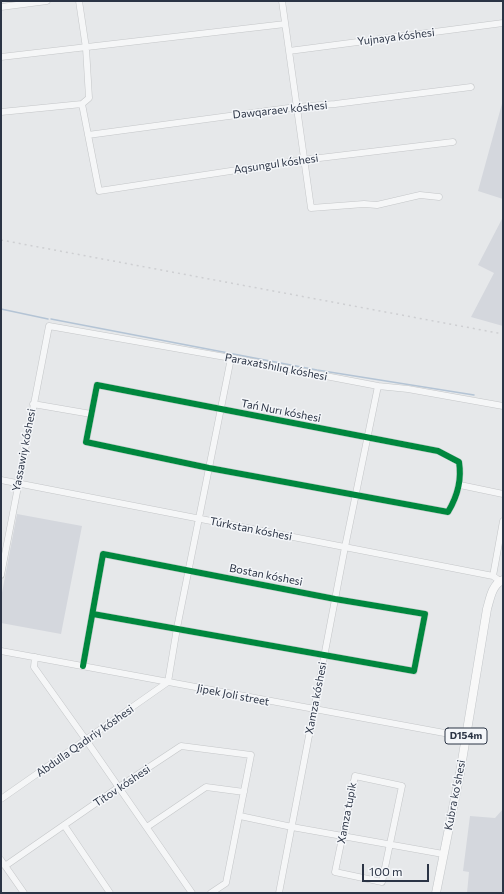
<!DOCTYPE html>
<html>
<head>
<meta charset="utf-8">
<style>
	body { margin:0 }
	#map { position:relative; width:504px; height:894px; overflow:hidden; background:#e6e8ea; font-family:Commissioner,sans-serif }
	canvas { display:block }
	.frame { position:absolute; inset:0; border:2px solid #2b3445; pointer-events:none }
	.scale { position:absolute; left:362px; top:864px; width:67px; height:18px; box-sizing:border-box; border:2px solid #2b3445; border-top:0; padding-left:5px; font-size:12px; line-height:14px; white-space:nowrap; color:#2b3445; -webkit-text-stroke:3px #f4f6f9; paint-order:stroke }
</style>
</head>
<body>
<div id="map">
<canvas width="504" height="894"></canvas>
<div class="frame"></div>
<div class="scale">100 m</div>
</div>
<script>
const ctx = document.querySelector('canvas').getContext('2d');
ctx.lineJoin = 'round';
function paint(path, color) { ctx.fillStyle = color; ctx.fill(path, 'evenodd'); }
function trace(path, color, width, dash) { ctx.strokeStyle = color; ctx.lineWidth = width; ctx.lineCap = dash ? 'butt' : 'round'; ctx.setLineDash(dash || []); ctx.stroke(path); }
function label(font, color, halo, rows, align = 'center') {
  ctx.font = font + ' Commissioner,sans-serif'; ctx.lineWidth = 3; ctx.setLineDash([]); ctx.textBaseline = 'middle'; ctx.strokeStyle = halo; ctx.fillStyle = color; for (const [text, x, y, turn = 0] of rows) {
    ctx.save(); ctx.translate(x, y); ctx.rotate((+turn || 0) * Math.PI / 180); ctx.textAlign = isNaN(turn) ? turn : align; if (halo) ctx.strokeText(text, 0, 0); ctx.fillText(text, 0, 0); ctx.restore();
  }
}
paint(new Path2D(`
	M 503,100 L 503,199 L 478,191 Z
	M 503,217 L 503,326 L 471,317 L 494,273 L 478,265 Z
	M 17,514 L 82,526 L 61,634 L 1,623 L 1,598 Z
	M 503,809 L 503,893 L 467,893 L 469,872 L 463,871 L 470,816 L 495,818 Z`), '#d4d7dd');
trace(new Path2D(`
	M 1,309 L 48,319
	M 51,319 L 317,370 L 474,395`), '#b4c4d5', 1.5);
const minor = new Path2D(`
	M 282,1 L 311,208 L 364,204 L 377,205 L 420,195 L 439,197
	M 1,7 L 47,1
	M 289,51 L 503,23
	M 1,57 L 285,24
	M 82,104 L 99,191 L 303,160 L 453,142
	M 1,112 L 82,104 L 89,98 L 86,48 L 79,1
	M 88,135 L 296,107 L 335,104 L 471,87
	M 97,385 L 438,451 L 459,462 C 462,480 457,497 448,512 L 209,468 L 86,442 Z
	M 33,404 L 91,414
	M 1,480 L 493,576 L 500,581
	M 460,485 L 503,494
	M 1,575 L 49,326 L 231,358 L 378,386 L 408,389 L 503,406
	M 493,576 L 503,521
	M 1,651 L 466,737
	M 35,657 L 34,667 L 86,740 L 192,893
	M 83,666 L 103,554 L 335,599 L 425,614 L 414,671 L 93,614
	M 355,776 L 402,786 L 382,882 L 335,872 Z
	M 1,799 L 168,682 L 177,628 L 231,358
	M 240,816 L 292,827 L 443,854
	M 64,825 L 110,893
	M 147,827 L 206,787 L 244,792
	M 1,860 L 24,893
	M 5,866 L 119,787 L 181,746 L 251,755 L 226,883 L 211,893
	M 279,893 L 345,547 L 378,386`);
const major = new Path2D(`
	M 436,893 L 460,773 L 487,609 C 490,599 492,584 503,580`);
trace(minor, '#c4c6c8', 7);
trace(major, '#c2c5c8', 9);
trace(minor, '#f5f6f7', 6);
trace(major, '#f8f8f8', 8);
trace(new Path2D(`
	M 1,240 L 503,334`), '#cecfd2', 1.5, [2, 4]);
trace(new Path2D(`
	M 97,385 L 438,451 L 459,462 C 462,480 457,497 448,512 L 209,468 L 86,442 Z
	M 83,666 L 103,554 L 335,599 L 425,614 L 414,671 L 93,614`), '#00873e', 6);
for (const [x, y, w] of [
	[466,736,42]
]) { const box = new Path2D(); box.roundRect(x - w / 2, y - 8, w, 16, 3); ctx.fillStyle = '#f4f6f9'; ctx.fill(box); trace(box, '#2b3445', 1); }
label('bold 10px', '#2b3445', null, [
	["D154m",466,736]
]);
label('11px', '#2b3445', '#f4f6f9', [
	["Yujnaya kóshesi",396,37,-7],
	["Dawqaraev kóshesi",280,110,-6],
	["Aqsungul kóshesi",276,164,-8],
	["Paraxatshılıq kóshesi",276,367,11],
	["Tań Nurı kóshesi",281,411,11],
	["Yassawiy kóshesi",24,450,-79],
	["Túrkstan kóshesi",251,529,11],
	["Bostan kóshesi",266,575,11],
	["Jipek Joli street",233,695,11],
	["Xamza kóshesi",316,698,-79],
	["Abdulla Qadıriy kóshesi",85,741,-35],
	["Titov kóshesi",122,786,-34],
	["Kubra ko'shesi",455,795,-79],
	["Xamza tupik",347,813,-79]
]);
</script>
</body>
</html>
